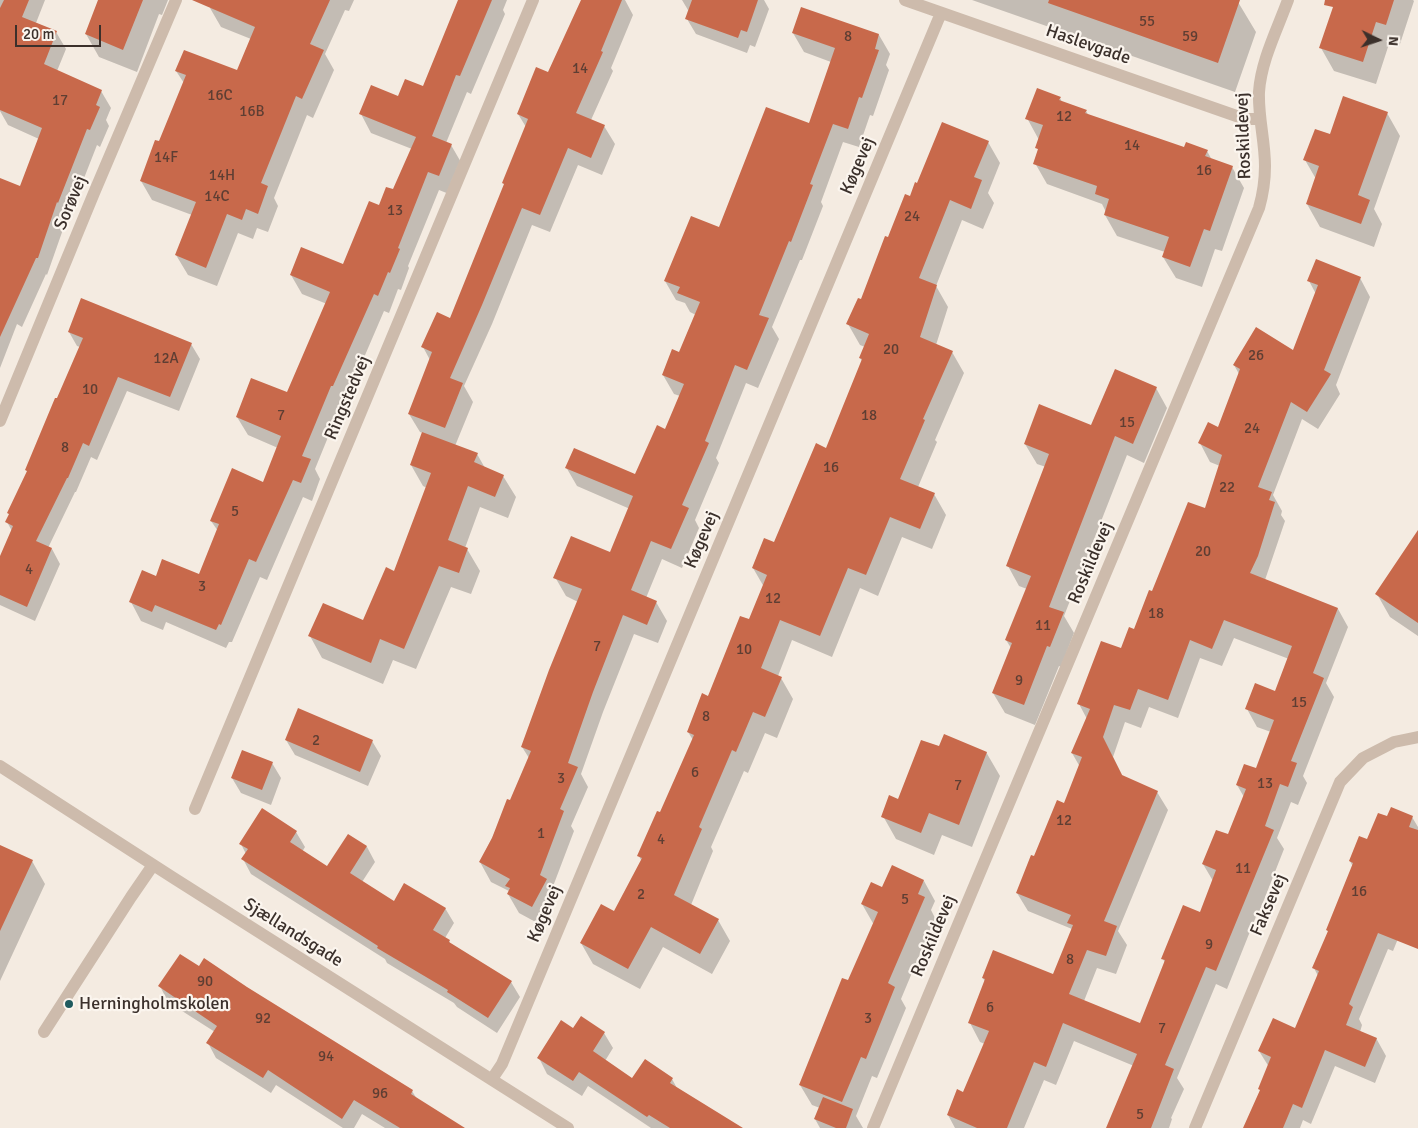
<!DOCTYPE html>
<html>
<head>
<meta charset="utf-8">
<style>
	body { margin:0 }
	#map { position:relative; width:1418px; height:1128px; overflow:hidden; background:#f4ebe1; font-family:Signika,sans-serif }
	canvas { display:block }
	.north { position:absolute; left:1353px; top:15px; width:50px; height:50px; -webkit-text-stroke:4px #fbf5ee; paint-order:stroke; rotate:94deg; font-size:14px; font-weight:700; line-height:20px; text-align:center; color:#3b302b }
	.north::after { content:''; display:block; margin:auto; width:18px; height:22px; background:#3b302b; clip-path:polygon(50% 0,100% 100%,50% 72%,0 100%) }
	.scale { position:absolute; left:15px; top:25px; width:86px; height:22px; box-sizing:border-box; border:2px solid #3b302b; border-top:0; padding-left:6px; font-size:15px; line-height:18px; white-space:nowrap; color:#3b302b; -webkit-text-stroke:4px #fbf5ee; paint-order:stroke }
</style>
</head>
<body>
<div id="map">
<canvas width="1418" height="1128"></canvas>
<div class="north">N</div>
<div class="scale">20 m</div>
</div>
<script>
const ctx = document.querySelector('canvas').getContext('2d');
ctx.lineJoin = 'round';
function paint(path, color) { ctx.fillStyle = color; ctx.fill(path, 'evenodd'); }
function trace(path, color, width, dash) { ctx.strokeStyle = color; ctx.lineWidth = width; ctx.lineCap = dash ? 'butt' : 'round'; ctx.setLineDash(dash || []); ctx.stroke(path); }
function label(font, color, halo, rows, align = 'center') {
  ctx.font = font + ' Signika,sans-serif'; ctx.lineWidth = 4.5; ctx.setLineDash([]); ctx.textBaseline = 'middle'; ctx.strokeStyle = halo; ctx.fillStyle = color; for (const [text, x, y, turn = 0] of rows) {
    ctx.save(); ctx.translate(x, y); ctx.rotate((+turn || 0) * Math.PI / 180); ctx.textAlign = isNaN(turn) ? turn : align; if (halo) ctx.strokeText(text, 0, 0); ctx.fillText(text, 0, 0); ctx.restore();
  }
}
paint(new Path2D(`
	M 0,0 L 45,0 L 36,23 L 56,32 L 66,49 L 57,71 L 101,91 L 111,108 L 106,120 L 109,126 L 100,147 L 97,145 L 68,219 L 67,218 L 47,275 L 46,274 L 22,327 L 17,324 L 0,368 L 0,193 L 21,188 L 39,139 L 8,125 L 0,111 Z
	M 100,0 L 168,0 L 162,15 L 159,14 L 137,72 L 99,57 L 86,34 Z
	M 213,0 L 354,0 L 349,11 L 345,10 L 325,54 L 334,70 L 313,118 L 307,115 L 274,198 L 278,206 L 268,232 L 257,228 L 253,239 L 238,233 L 217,286 L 188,275 L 176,255 L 192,215 L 152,200 L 141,181 L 160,143 L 184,83 L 176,71 L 238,72 L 251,39 L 221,27 L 210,8 Z
	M 460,0 L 507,0 L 503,10 L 505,14 L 471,94 L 467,92 L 446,143 L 451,145 L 462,164 L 449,194 L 439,190 L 408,266 L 409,268 L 401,290 L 398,289 L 389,313 L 384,311 L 344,404 L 342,403 L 315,469 L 320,479 L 312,501 L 303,497 L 267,580 L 260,577 L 232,642 L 229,642 L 226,648 L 166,622 L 163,630 L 141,621 L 131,602 L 156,577 L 199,576 L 218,531 L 211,521 L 264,483 L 278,448 L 248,435 L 237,417 L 288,394 L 327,304 L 302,294 L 291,275 L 343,266 L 379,207 L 394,191 L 412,149 L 371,133 L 361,114 L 423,88 Z
	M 582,0 L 625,0 L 633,15 L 611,68 L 613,71 L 591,120 L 604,126 L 615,144 L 602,175 L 578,165 L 550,232 L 532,225 L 492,324 L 464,386 L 473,402 L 455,446 L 477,454 L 485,468 L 503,476 L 516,497 L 508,518 L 480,507 L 465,548 L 467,549 L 480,571 L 471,594 L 451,587 L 416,669 L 393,660 L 383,684 L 322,658 L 310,636 L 364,621 L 395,572 L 427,488 L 423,486 L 411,465 L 423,433 L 420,432 L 409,414 L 430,360 L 423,347 L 450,320 L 505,185 L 526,127 L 518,114 L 548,74 Z
	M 682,0 L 764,0 L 769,9 L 755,47 L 750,45 L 747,53 L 696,34 L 687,19 L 688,10 Z
	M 972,0 L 1231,0 L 1238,2 L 1256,32 L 1235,92 Z
	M 1337,0 L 1413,0 L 1414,1 L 1399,47 L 1389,44 L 1376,84 L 1334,71 L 1321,48 Z
	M 793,33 L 879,35 L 890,54 L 886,65 L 889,70 L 873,116 L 870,115 L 859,147 L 843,142 L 821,202 L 823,206 L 802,260 L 800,260 L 772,327 L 779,339 L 758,388 L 746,383 L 716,458 L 719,463 L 695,520 L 699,528 L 682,568 L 662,559 L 646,598 L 656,602 L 667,621 L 658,643 L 634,634 L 603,712 L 581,774 L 588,787 L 571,826 L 574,831 L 552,889 L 557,899 L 543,926 L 519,913 L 508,894 L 509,891 L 491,882 L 480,862 L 510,802 L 529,758 L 522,747 L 578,602 L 566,596 L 555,577 L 611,553 L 630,509 L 577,486 L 566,467 L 636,476 L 666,430 L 680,396 L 674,394 L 663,375 L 680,354 L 696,315 L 690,312 L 685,303 L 676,300 L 665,281 L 720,229 L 810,125 L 831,62 L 804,52 Z
	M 1060,98 L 1062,102 L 1086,111 L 1089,116 L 1185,149 L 1207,151 L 1212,160 L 1232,167 L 1244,188 L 1222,251 L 1215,249 L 1202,287 L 1176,278 L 1163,257 L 1165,252 L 1117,236 L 1105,215 L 1106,212 L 1102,204 L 1047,184 L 1035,163 L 1039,151 L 1037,148 L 1039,140 L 1027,118 Z
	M 1387,113 L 1400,136 L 1374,209 L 1382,224 L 1374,247 L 1320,227 L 1307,204 L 1316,179 L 1305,160 L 1330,136 Z
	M 988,142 L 1000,163 L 988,193 L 994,203 L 983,229 L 962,220 L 936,286 L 948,307 L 936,345 L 952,352 L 964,373 L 935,440 L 937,442 L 918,487 L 934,494 L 946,515 L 932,549 L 902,537 L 878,596 L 860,588 L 832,657 L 792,640 L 778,676 L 781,678 L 793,699 L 777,738 L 765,733 L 748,773 L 744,771 L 711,847 L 713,851 L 691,905 L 718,920 L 730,941 L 712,974 L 663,947 L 640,989 L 593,964 L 581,943 L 614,913 L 642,862 L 639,856 L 661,814 L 693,740 L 688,732 L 750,621 L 764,587 L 753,568 L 775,543 L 827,449 L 862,361 L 860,358 L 865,347 L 860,345 L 848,324 L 861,301 L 889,238 L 911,197 Z
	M 1360,278 L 1370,297 L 1336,385 L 1340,394 L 1318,429 L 1302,419 L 1273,495 L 1282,511 L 1281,515 L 1285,521 L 1265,580 L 1338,609 L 1348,627 L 1326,683 L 1334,697 L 1303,776 L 1307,783 L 1298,805 L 1291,802 L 1277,838 L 1284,849 L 1258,915 L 1257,914 L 1227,989 L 1216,984 L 1177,1078 L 1184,1089 L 1171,1118 L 1172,1119 L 1169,1128 L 1107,1128 L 1134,1066 L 1074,1041 L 1056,1085 L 1044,1080 L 1024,1128 L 955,1128 L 948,1115 L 964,1094 L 985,1044 L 980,1042 L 970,1023 L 985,982 L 983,978 L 1054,975 L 1072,929 L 1028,911 L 1017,893 L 1035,858 L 1065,804 L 1080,767 L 1072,753 L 1087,719 L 1079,704 L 1122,650 L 1135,630 L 1153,592 L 1205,510 L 1220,466 L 1210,462 L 1200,443 L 1219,429 L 1239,374 L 1234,365 L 1294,352 L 1316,294 L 1309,281 ZM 1234,638 L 1289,659 L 1276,692 L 1247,709 L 1257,727 L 1271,732 L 1257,769 L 1237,785 L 1244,797 L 1228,836 L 1203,864 L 1213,881 L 1201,914 L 1163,959 L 1165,963 L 1141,1025 L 1084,1001 L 1097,968 L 1116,974 L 1127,945 L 1118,931 L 1168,810 L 1157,792 L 1123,777 L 1113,757 L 1125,722 L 1141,728 L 1149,707 L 1178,718 L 1200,658 L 1222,666 Z
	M 69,332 L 191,344 L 200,359 L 179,411 L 127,391 L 97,460 L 91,457 L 76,492 L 75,492 L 48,548 L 52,549 L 60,564 L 35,621 L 0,605 L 0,559 L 12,531 L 7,522 L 10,515 L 8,513 L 28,472 L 26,470 L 80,347 L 77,346 Z
	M 1156,388 L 1167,408 L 1144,463 L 1127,455 L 1064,616 L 1074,633 L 1061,667 L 1059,666 L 1035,725 L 1005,713 L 993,693 L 1011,648 L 1006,640 L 1027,589 L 1019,586 L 1008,566 L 1046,467 L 1037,464 L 1025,444 L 1092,426 Z
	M 1418,532 L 1418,636 L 1390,617 L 1377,594 Z
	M 286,740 L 372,741 L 381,756 L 368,786 L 295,755 Z
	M 940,748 L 986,752 L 1000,776 L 972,847 L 942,835 L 934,855 L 896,839 L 883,816 L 899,800 Z
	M 272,763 L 281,778 L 271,805 L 241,793 L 232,778 Z
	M 1412,817 L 1418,827 L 1418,889 L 1393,951 L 1388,949 L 1359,1019 L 1362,1025 L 1360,1032 L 1376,1038 L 1386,1056 L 1375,1083 L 1335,1066 L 1311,1124 L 1303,1120 L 1300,1128 L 1245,1128 L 1261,1091 L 1269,1067 L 1259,1051 L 1296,1029 L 1318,976 L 1314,968 L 1329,933 L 1327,930 L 1353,867 L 1350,861 L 1387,818 Z
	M 296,832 L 305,847 L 302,852 L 328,868 L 348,835 L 367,847 L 375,862 L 362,882 L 394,903 L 445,908 L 454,923 L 445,938 L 449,941 L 451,945 L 511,982 L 520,997 L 497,1033 L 457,1007 L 454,1003 L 387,963 L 385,959 L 251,874 L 243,859 L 246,854 L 241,844 Z
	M 0,846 L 32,861 L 45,884 L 0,981 Z
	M 924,881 L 935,901 L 931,910 L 935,918 L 901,999 L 906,1008 L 877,1078 L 872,1076 L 856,1116 L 863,1128 L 820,1128 L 815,1119 L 820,1108 L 812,1105 L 800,1085 L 874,925 L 862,904 Z
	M 199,968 L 247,988 L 412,1091 L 417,1099 L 463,1128 L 385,1128 L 362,1114 L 354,1128 L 343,1128 L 276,1085 L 271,1093 L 216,1058 L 208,1043 L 215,1032 L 168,1002 L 160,986 Z
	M 574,1029 L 604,1033 L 613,1048 L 605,1061 L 632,1080 L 672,1079 L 678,1090 L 733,1128 L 651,1128 L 588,1086 L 582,1096 L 547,1074 L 539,1058 Z`), '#0003');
paint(new Path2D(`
	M 4,0 L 29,0 L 22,17 L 57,31 L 44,64 L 102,90 L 96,105 L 100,107 L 90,130 L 87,129 L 58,203 L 57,202 L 38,258 L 36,258 L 0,337 L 0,178 L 20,186 L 42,128 L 0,110 L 0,8 Z
	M 98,0 L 143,0 L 123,50 L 85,34 Z
	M 192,0 L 330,0 L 310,44 L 324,50 L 302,99 L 296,96 L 261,183 L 268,186 L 258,214 L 246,209 L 242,220 L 227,214 L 206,268 L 175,255 L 196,202 L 140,181 L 155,140 L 159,141 L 186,75 L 175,71 L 184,50 L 237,70 L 255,27 Z
	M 458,0 L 492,0 L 460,76 L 456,75 L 432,136 L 452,144 L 439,176 L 428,172 L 398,248 L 400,249 L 390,273 L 388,272 L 378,296 L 374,294 L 333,386 L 331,386 L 302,456 L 311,459 L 301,483 L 293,480 L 256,562 L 249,559 L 221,625 L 219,624 L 216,630 L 155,605 L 152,612 L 129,602 L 142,570 L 156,576 L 162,559 L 199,574 L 219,524 L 210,521 L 232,468 L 263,482 L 281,436 L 236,417 L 251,378 L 287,392 L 330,292 L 290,275 L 301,247 L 343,264 L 369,201 L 379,205 L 386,187 L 393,189 L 416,137 L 359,114 L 371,85 L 398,96 L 405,79 L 423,86 Z
	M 581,0 L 622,0 L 601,51 L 603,52 L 576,113 L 605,125 L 591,158 L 568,148 L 540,215 L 522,208 L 482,305 L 450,378 L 463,383 L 445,428 L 408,414 L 432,352 L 421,347 L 437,312 L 450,318 L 504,184 L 502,183 L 528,119 L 517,114 L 536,67 L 548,72 Z
	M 692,0 L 758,0 L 747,32 L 741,30 L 738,38 L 685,19 Z
	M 1049,0 L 1240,0 L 1218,63 L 1048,3 Z
	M 1325,0 L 1394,0 L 1386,25 L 1376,22 L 1363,62 L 1319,48 L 1333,7 L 1324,5 Z
	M 801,7 L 879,34 L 875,49 L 879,50 L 862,98 L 859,97 L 848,129 L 833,124 L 810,184 L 813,185 L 791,242 L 789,241 L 759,315 L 769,318 L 747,370 L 735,365 L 705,441 L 709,443 L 682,505 L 689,508 L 671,549 L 651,541 L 631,590 L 657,601 L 647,625 L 623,615 L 593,692 L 568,763 L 578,767 L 560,809 L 564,811 L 540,875 L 547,879 L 532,907 L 507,894 L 510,888 L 505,886 L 510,879 L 479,862 L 492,838 L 507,799 L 510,800 L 531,751 L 521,747 L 549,670 L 582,589 L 553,578 L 571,536 L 610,552 L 633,496 L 565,468 L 574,448 L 635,474 L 657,425 L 665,429 L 684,384 L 662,375 L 672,349 L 679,352 L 700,302 L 677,293 L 680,287 L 664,281 L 691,216 L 719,227 L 766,107 L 809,123 L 835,48 L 792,33 Z
	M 1037,88 L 1061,97 L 1059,100 L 1087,110 L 1085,113 L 1184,147 L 1186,142 L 1208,150 L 1205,156 L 1233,166 L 1210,231 L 1204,229 L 1190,267 L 1162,257 L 1169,237 L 1104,215 L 1109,199 L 1095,194 L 1097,186 L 1033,164 L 1038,149 L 1035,148 L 1043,125 L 1025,119 Z
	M 1343,96 L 1388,112 L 1358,195 L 1370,200 L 1361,224 L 1306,204 L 1319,166 L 1303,160 L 1315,129 L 1330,134 Z
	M 942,122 L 989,141 L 974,177 L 982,180 L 971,209 L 950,200 L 919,278 L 937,285 L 920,337 L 953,351 L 923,419 L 925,420 L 900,479 L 935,493 L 920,529 L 890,517 L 866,575 L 848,568 L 820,636 L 780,620 L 761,668 L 782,677 L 765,717 L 753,712 L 736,752 L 732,750 L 699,827 L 702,829 L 674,895 L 719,919 L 700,954 L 651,927 L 628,969 L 580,943 L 601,904 L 614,911 L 642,858 L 637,856 L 657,811 L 660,812 L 694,735 L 687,732 L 702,693 L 708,696 L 740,616 L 749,619 L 767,575 L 752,568 L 764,538 L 774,542 L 816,443 L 826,448 L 862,359 L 859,358 L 869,334 L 846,324 L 858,298 L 861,299 L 885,236 L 888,237 L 905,194 L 910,196 L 915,182 L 917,183 Z
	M 1316,259 L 1361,277 L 1324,370 L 1331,374 L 1307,412 L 1291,402 L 1258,487 L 1272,492 L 1269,500 L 1275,502 L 1258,556 L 1250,573 L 1338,608 L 1313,673 L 1324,678 L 1291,761 L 1297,763 L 1288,787 L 1280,784 L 1265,826 L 1274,830 L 1216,971 L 1206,967 L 1165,1065 L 1174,1069 L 1151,1128 L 1106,1128 L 1137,1054 L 1063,1023 L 1046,1067 L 1034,1062 L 1007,1128 L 977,1128 L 947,1115 L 957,1089 L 963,1092 L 989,1031 L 968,1023 L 985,979 L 982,978 L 993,950 L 1053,974 L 1073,925 L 1067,923 L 1071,915 L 1016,893 L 1031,855 L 1034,856 L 1057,800 L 1064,803 L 1082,757 L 1071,753 L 1090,709 L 1077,704 L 1101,641 L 1121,648 L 1129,627 L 1134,629 L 1149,590 L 1152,591 L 1188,502 L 1205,508 L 1222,455 L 1198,443 L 1208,422 L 1218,427 L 1240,369 L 1233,365 L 1256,327 L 1293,350 L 1318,285 L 1307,281 ZM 1224,620 L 1292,646 L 1275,691 L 1255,683 L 1245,709 L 1274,720 L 1256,768 L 1244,764 L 1236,785 L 1246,789 L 1228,834 L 1216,830 L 1202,864 L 1216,870 L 1200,912 L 1183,905 L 1161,959 L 1165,960 L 1140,1023 L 1069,994 L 1087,950 L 1106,956 L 1117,926 L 1104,921 L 1158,791 L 1122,775 L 1103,737 L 1114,705 L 1130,710 L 1138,689 L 1168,700 L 1190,640 L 1212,649 Z
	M 81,298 L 192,343 L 170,397 L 118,377 L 89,446 L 83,443 L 68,478 L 67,478 L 36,541 L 52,548 L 27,607 L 0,595 L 0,556 L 13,526 L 5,522 L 9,514 L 7,513 L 27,471 L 25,470 L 55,398 L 57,398 L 83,338 L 68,332 Z
	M 1115,369 L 1157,387 L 1133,444 L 1115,436 L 1049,607 L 1064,612 L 1050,647 L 1047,646 L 1024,705 L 992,693 L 1012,643 L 1005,640 L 1031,576 L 1006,566 L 1049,454 L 1024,444 L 1039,404 L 1091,425 Z
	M 422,432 L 478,453 L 474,462 L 504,475 L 495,497 L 468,486 L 448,540 L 468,548 L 459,573 L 439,566 L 404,649 L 380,639 L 371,663 L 308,636 L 323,603 L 363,620 L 386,567 L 394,571 L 431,473 L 410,465 Z
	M 1418,530 L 1418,623 L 1375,594 Z
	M 298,708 L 373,740 L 360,772 L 285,740 Z
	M 944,734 L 987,752 L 959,825 L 929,813 L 921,833 L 881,817 L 889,795 L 898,799 L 921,740 L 939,746 Z
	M 242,750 L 273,762 L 262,790 L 231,778 Z
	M 1391,807 L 1413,816 L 1409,827 L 1418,830 L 1418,949 L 1378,933 L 1349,1004 L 1353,1007 L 1346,1025 L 1377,1038 L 1365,1067 L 1325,1050 L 1302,1108 L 1293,1104 L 1283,1128 L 1243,1128 L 1260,1090 L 1258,1089 L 1271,1057 L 1258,1051 L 1273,1018 L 1295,1028 L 1319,971 L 1312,968 L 1328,931 L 1326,930 L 1353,863 L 1349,861 L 1359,836 L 1367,839 L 1378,813 L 1387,816 Z
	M 262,808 L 297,831 L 290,842 L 327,866 L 348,834 L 367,846 L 350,873 L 394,901 L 404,883 L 446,908 L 433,930 L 450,940 L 449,942 L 512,981 L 488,1018 L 447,992 L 448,990 L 377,948 L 378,946 L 241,859 L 248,849 L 239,844 Z
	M 0,845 L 33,860 L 0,931 Z
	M 892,865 L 924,880 L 918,894 L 925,897 L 888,983 L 895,987 L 866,1059 L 861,1057 L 842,1102 L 799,1085 L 842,978 L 848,980 L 878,912 L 861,904 L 871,882 L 882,887 Z
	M 180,954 L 199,966 L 204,958 L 247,987 L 413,1090 L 411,1094 L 465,1128 L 400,1128 L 354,1100 L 342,1119 L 268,1070 L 263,1078 L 206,1043 L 217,1026 L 158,986 Z
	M 581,1016 L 605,1032 L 593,1051 L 632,1078 L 645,1059 L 673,1078 L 670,1083 L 743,1128 L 670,1128 L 649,1115 L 647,1117 L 579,1072 L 573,1081 L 537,1058 L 561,1020 L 573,1028 Z
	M 823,1097 L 853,1109 L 846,1128 L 836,1128 L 814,1119 Z`), '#c8694b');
trace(new Path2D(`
	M 905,0 L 1245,119 L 1260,119
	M 0,421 L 94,193 L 176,0
	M 0,766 L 172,877 L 568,1128
	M 195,809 L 533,0
	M 44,1032 L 131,897 L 153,865
	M 492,1079 L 502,1064 L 941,13
	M 873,1128 L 960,920 L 1259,208 C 1263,194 1265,180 1265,166 C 1265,141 1258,117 1259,92 C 1261,61 1277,30 1288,0
	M 1195,1128 L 1340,782 L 1363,758 L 1394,742 L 1418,737`), '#cdbbac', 12);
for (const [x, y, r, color] of [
	[69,1004,5,"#1f5a5e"]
]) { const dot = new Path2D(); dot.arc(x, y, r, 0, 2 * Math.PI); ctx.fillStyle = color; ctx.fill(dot); trace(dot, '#fbf5ee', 2); }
label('15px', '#5e3e33', null, [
	["55",1147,22],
	["8",848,37],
	["59",1190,37],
	["14",580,69],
	["16C",220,96],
	["17",60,101],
	["16B",252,112],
	["12",1064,117],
	["14",1132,146],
	["14F",166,158],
	["16",1204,171],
	["14H",222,176],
	["14C",217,197],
	["13",395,211],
	["24",912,217],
	["20",891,350],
	["26",1256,356],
	["12A",166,359],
	["10",90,390],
	["7",281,416],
	["18",869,416],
	["15",1127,423],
	["24",1252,429],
	["8",65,448],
	["16",831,468],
	["22",1227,488],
	["5",235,512],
	["20",1203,552],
	["4",29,570],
	["3",202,587],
	["12",773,599],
	["18",1156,614],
	["11",1043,626],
	["7",597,647],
	["10",744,650],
	["9",1019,681],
	["15",1299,703],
	["8",706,717],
	["2",316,741],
	["6",695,773],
	["3",561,779],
	["13",1265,784],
	["7",958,786],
	["12",1064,821],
	["1",541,834],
	["4",661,840],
	["11",1243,869],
	["16",1359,892],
	["2",641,895],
	["5",905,900],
	["9",1209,945],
	["8",1070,960],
	["90",205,982],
	["6",990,1008],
	["92",263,1019],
	["3",868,1019],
	["7",1162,1029],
	["94",326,1057],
	["96",380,1094],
	["5",1140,1115]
]);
label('18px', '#3b302b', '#fbf5ee', [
	["Haslevgade",1088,45,19],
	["Roskildevej",1244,136,-92],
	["Køgevej",858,166,-67],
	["Sorøvej",71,203,-67],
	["Ringstedvej",348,398,-67],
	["Køgevej",702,540,-67],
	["Roskildevej",1091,563,-67],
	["Faksevej",1269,905,-67],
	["Køgevej",545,914,-67],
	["Sjællandsgade",293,933,32],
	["Roskildevej",934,936,-67]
]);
label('18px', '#3b302b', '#fbf5ee', [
	["Herningholmskolen",79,1004]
], 'left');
</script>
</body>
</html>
